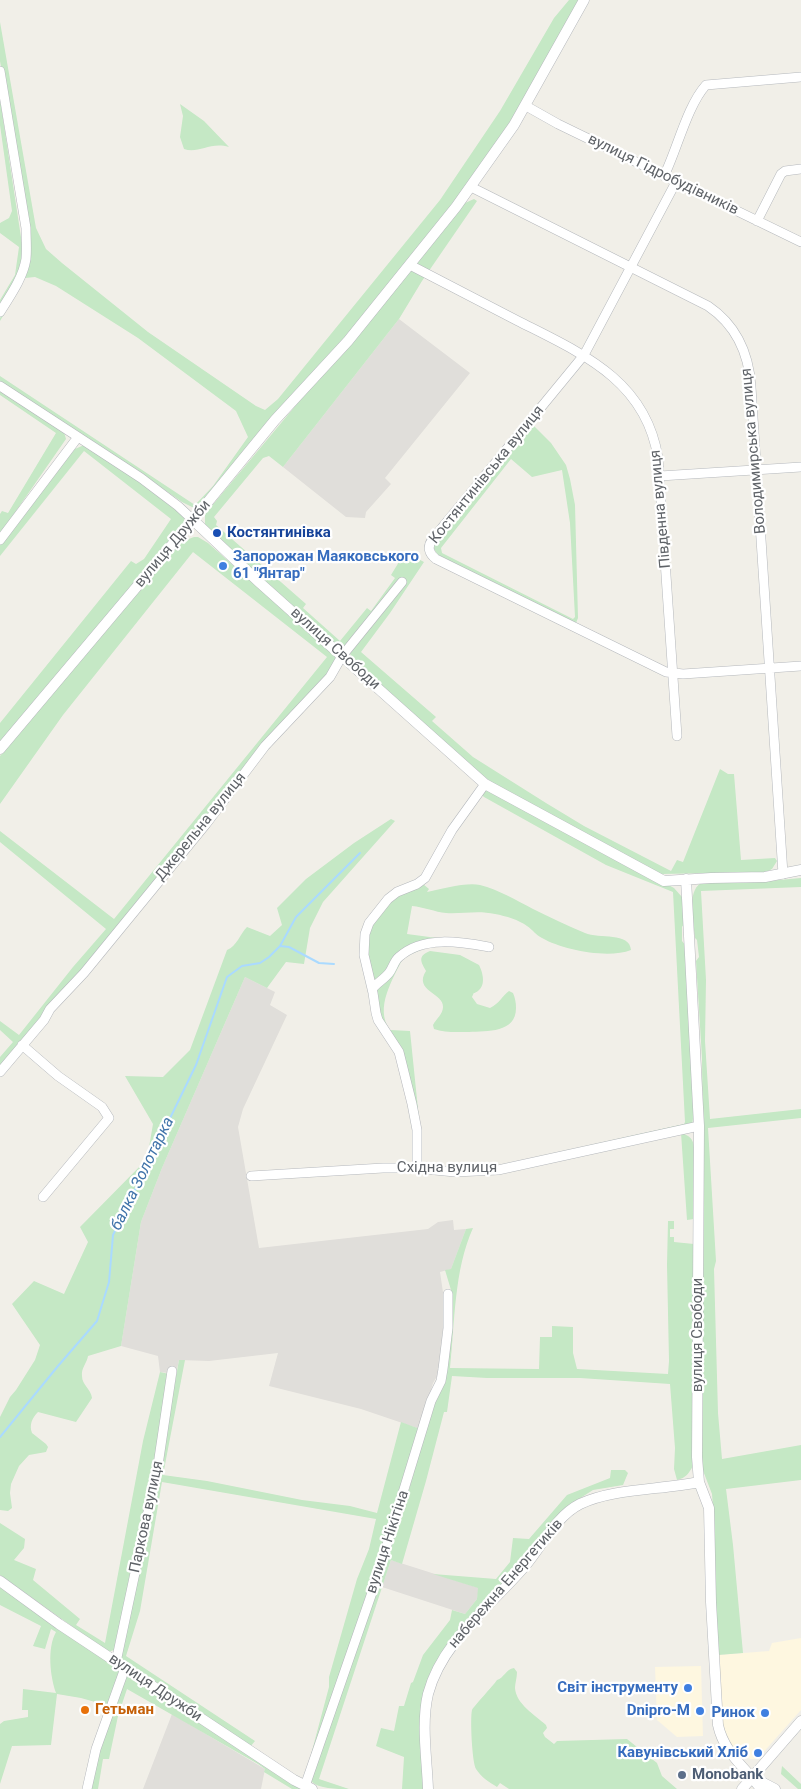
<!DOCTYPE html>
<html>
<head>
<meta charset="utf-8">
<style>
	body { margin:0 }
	canvas { display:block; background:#f1efe8 }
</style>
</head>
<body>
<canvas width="801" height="1789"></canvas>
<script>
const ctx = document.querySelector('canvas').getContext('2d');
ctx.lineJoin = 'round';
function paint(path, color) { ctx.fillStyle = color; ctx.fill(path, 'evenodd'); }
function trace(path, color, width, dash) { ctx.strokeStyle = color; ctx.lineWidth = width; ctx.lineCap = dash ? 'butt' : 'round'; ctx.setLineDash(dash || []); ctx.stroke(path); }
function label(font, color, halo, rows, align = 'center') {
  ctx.font = font + ' Roboto,sans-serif'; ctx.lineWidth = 4.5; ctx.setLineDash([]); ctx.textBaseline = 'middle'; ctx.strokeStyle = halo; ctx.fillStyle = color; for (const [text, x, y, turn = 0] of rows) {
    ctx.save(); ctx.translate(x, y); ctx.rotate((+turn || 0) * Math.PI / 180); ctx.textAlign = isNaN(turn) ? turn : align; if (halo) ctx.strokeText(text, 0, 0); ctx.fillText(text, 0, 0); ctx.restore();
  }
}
paint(new Path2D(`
	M 801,1638 L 801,1710 L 760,1756 L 756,1759 L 750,1759 L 737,1752 L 724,1735 L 721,1722 L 718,1655 L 769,1651 L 772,1643 Z
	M 701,1666 L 703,1736 L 677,1737 L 657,1720 L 655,1667 Z`), '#fef7e0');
paint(new Path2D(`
	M 399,319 L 470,373 L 385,478 L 391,484 L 366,512 L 365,518 L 346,517 L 283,467 Z
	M 245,977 L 275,992 L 270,1005 L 287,1015 L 243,1109 L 238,1127 L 259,1248 L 428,1229 L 438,1222 L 453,1220 L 454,1230 L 466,1229 L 451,1269 L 440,1272 L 445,1306 L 439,1373 L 433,1383 L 420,1429 L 361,1409 L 269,1386 L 278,1353 L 209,1361 L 179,1360 L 176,1374 L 160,1372 L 158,1356 L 121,1346 L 141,1222 L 162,1168 Z
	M 391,1560 L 479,1588 L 477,1599 L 465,1614 L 382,1587 Z
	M 172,1714 L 265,1769 L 261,1789 L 143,1789 Z`), '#e0deda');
paint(new Path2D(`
	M 569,0 L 580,0 L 530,90 L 504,131 L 459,196 L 345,338 L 198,507 L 196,509 L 182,502 L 117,457 L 0,381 L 0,376 L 195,505 L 213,486 L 248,437 L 236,411 L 138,338 L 56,286 L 35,277 L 25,278 L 0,321 L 0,318 L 18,289 L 30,260 L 20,182 L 0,61 L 0,22 L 36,228 L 46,249 L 62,263 L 148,332 L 256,406 L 265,410 L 278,399 L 440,200 L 500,111 L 554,18 Z
	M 0,99 L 24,257 L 19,272 L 0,307 L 0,300 L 15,275 L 19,247 L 0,233 L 0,223 L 9,218 L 12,211 L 0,125 Z
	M 180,104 L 204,121 L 229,147 C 210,141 199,154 184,149 L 180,137 L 183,116 Z
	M 474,199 L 477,201 L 422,281 L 399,319 L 283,467 L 269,456 L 263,458 L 214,517 L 217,521 L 216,525 L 306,604 L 303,608 L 340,641 L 367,608 L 371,611 L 395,578 L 391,575 L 405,552 L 424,562 L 390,613 L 361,652 L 436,717 L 432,721 L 473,757 L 546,803 L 584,826 L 671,871 L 677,860 L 683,862 L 720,769 L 728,774 L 734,774 L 741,860 L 775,858 L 777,861 L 772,869 L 766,872 L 661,874 L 495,785 L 481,774 L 354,661 L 351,658 L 350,652 L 335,645 L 205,526 L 205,514 L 465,203 Z
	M 0,390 L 64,432 L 66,439 L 0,534 L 0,514 L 2,511 L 8,513 L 56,433 L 0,395 Z
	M 532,424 L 551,443 L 566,465 L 570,479 L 575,505 L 578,618 L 576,623 L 573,623 L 443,559 L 437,554 L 433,547 L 435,543 ZM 511,459 L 532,477 L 562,470 L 570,523 L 575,617 L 573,619 L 442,553 L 441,548 Z
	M 84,445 L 135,478 L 181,514 L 184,518 L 184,524 L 0,745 L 0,723 L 131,561 L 136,564 L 144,559 L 171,519 L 84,451 L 0,556 L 0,542 L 75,449 Z
	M 194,537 L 198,537 L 208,543 L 337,657 L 338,663 L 0,1069 L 0,1057 L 13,1042 L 0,1030 L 0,1021 L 19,1035 L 73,967 L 106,929 L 0,842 L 0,831 L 114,919 L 327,657 L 193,552 L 63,715 L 0,804 L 0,756 L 181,542 Z
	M 485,788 L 674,888 L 682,897 L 685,922 L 682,927 L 682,941 L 686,946 L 694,1111 L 692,1126 L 531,1162 L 528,1159 L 684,1124 L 685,1122 L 673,892 L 606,865 L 484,797 L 481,794 Z
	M 391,819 L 395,821 L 323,902 L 310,928 L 304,964 L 286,962 L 267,988 L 245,977 L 162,1168 L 141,1222 L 121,1346 L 88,1356 C 87,1363 81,1368 82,1376 C 82,1385 91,1389 92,1398 L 76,1422 L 38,1412 C 32,1418 29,1425 32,1433 L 46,1444 L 48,1447 L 46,1452 L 29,1455 L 19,1466 L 11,1484 L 10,1493 L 12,1508 L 8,1511 L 0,1510 L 0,1417 L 10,1397 L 16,1390 L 35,1360 L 40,1345 L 12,1304 L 34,1281 L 64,1294 L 88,1242 L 80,1227 L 147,1159 L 153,1124 L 125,1076 L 163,1077 L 190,1050 L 227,950 C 237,946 240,934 247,927 L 270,936 L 282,925 L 277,908 L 306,879 L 354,843 Z
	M 801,878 L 801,887 L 701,891 L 706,980 L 705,1041 L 710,1119 L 801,1109 L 801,1118 L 708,1128 L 716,1261 L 714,1269 L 718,1413 L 722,1459 L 801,1445 L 801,1480 L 726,1489 L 733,1545 L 743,1653 L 718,1655 L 712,1591 L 713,1507 L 712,1494 L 702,1468 L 703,1157 L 702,1058 L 696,961 L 699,957 L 697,940 L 695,938 C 694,923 686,892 701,883 L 757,882 Z
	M 423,884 L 429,889 L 427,892 C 441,889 467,882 480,885 C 499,890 516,900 533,909 C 550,917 568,926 585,933 C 599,939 630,932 631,950 C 608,959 563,950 542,938 C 536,935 533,930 527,926 C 519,920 506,916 495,914 C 478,910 463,914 446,913 C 435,912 424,907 412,906 L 407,934 L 437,938 L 427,947 L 403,958 C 393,979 374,1008 390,1030 L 410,1031 L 419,1119 L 403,1056 L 379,1017 L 366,947 L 372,922 L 396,894 Z
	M 430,951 L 460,955 L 479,965 C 483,973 486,985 478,991 C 471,996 476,989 472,997 L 477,1004 L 490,1008 C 499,1004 502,996 509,991 L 513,993 C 515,998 516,1002 516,1008 C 516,1033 487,1031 469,1032 C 458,1032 444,1033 434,1029 L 433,1025 C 436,1019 443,1014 443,1007 C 444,993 413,991 426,971 C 421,962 417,956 430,951 Z
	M 681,1133 C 690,1136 693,1138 694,1148 L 694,1219 L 687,1220 Z
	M 668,1221 L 674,1221 L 674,1229 L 670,1229 L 670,1237 L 674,1237 L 674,1242 L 694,1244 L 693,1466 C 689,1473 686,1478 677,1480 L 674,1469 L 675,1448 L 670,1384 L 580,1378 L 487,1378 L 452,1376 L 447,1412 L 444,1412 L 426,1481 L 402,1564 L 391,1560 L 319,1779 L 349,1789 C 336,1789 319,1789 311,1781 L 404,1508 L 430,1412 L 444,1376 L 451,1290 L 445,1270 L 451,1269 L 466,1229 L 473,1228 C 454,1270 455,1321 450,1368 L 539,1369 L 540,1337 L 552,1337 L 552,1326 L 573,1327 L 573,1353 L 577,1369 L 668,1374 L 669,1361 L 667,1265 Z
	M 179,1360 L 185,1360 L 163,1475 L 207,1481 L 302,1500 L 350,1506 L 377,1513 L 401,1422 L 420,1429 L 357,1625 L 309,1762 L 329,1687 L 329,1677 L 357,1579 L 369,1549 L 376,1519 L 162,1482 L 140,1611 L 126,1656 L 255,1741 L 250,1747 L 122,1660 L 122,1653 L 158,1476 Z
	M 160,1372 L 169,1374 L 149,1495 L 114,1650 L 108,1652 L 0,1575 L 0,1523 L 25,1539 L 24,1548 L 14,1560 L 36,1569 L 33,1580 L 80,1619 L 76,1625 L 105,1643 L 143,1441 Z
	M 611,1470 L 625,1470 L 628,1473 L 623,1485 L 593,1490 L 571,1504 L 441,1654 L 431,1671 L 426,1684 L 423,1789 L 402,1789 L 404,1757 L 376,1746 L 381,1728 L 394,1731 L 399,1706 L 404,1706 L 411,1683 L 413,1682 L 423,1655 L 450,1620 L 452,1610 L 465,1614 L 477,1599 L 478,1588 L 433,1574 L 496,1579 L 510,1562 L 513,1538 L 529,1539 L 567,1495 L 610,1478 Z
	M 0,1586 L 117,1666 L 120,1675 L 109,1706 L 81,1698 L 57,1694 L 51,1745 L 12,1746 L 0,1784 L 0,1724 L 4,1721 L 28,1717 L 28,1710 L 22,1710 L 23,1689 L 56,1693 C 50,1676 47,1648 56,1632 L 51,1629 L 45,1649 L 33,1646 L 41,1626 L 0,1605 Z
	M 514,1668 L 517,1672 C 517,1678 515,1683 515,1688 C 516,1704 535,1715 546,1725 L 547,1728 L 543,1733 L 545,1737 L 554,1744 L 557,1741 L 627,1739 L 657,1763 L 662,1776 L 677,1789 L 509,1789 L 500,1783 L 497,1787 C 489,1782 481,1777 476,1769 C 472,1762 470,1718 472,1710 C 473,1707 493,1686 497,1680 C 504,1678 506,1669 514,1668 Z
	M 128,1676 L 132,1676 L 306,1789 L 292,1789 L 264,1772 L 265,1769 L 258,1764 L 127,1689 L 118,1716 L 109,1759 L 103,1759 L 98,1789 L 91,1789 L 97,1758 L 125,1678 Z
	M 782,1766 L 801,1784 L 801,1789 L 798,1789 L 781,1774 Z`), '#c5e8c5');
trace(new Path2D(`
	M 280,946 L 289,947 L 319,963 L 334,964
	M 0,1437 L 58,1366 L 97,1321 L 109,1282 L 113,1235 L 196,1065 L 227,977 L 242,966 L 260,963 L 269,957 L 280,946 L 296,917 L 360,853`), '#aadaff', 2);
const minor = new Path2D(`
	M 0,71 L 26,228 C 26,238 27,249 26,259 C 23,278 10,296 0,312
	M 526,106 L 558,124 L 801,242
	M 664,176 C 677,150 687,106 706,85 L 801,77
	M 676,182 L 584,355 L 432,540 C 427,547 429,554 436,559 L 666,672 L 683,674 L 801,666
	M 471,187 L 708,306 C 736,325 749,354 751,387 L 783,874
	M 757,221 L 781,174 L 785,171 L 801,169
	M 410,265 C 446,284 482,302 518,321 C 581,353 646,380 658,458 L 677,736
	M 0,386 L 141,478 L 178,506 L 193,520
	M 660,476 L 801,467
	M 0,540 L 78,437
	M 372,989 C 377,983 384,979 389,973 C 393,968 394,961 399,957 C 423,935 461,942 489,947
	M 22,1045 L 58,1076 L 102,1107 L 109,1118 L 43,1197
	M 0,1072 L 44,1020 L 50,1009 L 84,973 L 206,824 L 265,746 L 330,677 L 342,656 L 402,582
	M 417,1168 L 417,1130 L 412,1104 L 399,1052 L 378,1020 L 376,1013 L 373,993 L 364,955 L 365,934 L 369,923 L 388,899 L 397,892 L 417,884 L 425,878 L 452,830 L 485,784
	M 251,1176 L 383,1168 L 414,1168 L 455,1172 L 498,1170 L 699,1126
	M 116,1662 L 158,1465 L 172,1371
	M 305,1786 L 375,1584 L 431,1401 L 441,1381 L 443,1369 L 448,1328 L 448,1294
	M 87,1789 L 96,1749 L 125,1668`);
const tertiary = new Path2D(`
	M 193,520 L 260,583 L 485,784 L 664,881 L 711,878 L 765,877 L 801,870
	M 0,749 L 193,520 L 275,420 L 348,341 L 456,207 L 514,125 L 584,0
	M 686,879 L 699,1126 L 697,1457 L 699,1482 L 709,1508 L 711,1602 L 718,1725 C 724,1753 745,1767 761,1789
	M 0,1581 L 59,1624 L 294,1780 L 312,1789
	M 754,1778 L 775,1789
	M 428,1789 C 427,1759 421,1724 428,1694 C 442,1641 491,1606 525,1566 C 542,1546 556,1516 580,1504 C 613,1488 662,1490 699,1482
	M 742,1789 L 801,1721`);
trace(minor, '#b5b8bc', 10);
trace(tertiary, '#b5b8bc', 11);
trace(minor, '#fff', 9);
trace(tertiary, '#fff', 10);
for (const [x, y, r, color] of [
	[217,533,5,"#1a4fb4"],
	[223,566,5,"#3f7fe0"],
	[688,1688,5,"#3f7fe0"],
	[85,1710,5,"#e8710a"],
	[700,1711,5,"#3f7fe0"],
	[765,1713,5,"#3f7fe0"],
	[758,1753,5,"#3f7fe0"],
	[682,1775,5,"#5c6f8a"]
]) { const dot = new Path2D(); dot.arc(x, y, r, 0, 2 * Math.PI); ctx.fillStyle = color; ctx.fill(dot); trace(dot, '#fff', 2); }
label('15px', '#5f6368', '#fff', [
	["вулиця Гідробудівників",663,175,26],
	["Володимирська вулиця",754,451,-95],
	["Костянтинівська вулиця",487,475,-51],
	["Південна вулиця",661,509,-95],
	["вулиця Дружби",173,544,-50],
	["вулиця Свободи",335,649,42],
	["Джерельна вулиця",201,827,-51],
	["Східна вулиця",447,1168],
	["вулиця Свободи",698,1335,-90],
	["Паркова вулиця",147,1517,-78],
	["вулиця Нікітіна",388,1542,-72],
	["набережна Енергетиків",506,1584,-49],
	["вулиця Дружби",155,1688,34]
]);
label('bold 15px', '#164399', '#fff', [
	["Костянтинівка",227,533]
], 'left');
label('bold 15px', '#366cbe', '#fff', [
	["Запорожан Маяковського",233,557,"left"],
	["61 \"Янтар\"",233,574,"left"],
	["Світ інструменту",678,1688],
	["Dnipro-M",690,1711],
	["Ринок",755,1713],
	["Кавунівський Хліб",748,1753]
], 'right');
label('bold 15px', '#c56008', '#fff', [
	["Гетьман",95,1710]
], 'left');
label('bold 15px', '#4e5e75', '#fff', [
	["Monobank",692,1775]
], 'left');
label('italic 16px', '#4174aa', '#fff', [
	["балка Золотарка",143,1174,-64]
]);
</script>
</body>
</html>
